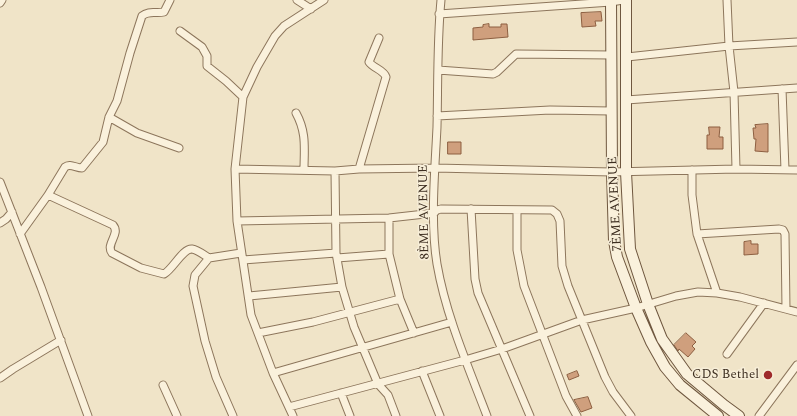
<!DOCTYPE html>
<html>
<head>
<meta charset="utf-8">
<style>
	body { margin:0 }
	canvas { display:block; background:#f0e4c8 }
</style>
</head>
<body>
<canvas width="797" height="416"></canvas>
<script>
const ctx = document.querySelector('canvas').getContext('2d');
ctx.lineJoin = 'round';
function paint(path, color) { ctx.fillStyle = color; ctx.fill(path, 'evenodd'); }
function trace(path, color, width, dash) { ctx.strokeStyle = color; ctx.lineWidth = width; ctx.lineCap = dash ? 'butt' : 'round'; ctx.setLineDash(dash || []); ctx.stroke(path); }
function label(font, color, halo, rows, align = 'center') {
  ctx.font = font + ' Spectral,serif'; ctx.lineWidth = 3; ctx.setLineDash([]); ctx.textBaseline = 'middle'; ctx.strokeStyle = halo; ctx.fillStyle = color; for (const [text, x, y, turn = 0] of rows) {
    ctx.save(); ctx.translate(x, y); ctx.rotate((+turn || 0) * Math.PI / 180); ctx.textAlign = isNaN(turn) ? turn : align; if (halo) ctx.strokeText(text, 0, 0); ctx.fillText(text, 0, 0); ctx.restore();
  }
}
const building = new Path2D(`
	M 601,12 L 602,21 L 595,21 L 596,26 L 582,27 L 581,13 Z
	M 489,24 L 489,27 L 501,27 L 501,24 L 507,24 L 508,37 L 473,40 L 473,28 L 483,27 L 483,25 Z
	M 768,124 L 768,152 L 755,151 L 756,139 L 754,139 L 753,128 L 756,128 L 755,125 Z
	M 709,127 L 720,127 L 719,137 L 723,137 L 723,149 L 707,149 L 707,135 L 709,135 Z
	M 448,142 L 461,142 L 461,154 L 448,154 Z
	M 751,241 L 751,244 L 758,244 L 758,254 L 744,255 L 744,242 Z
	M 686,333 L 696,342 L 692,346 L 695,349 L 688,357 L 679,349 L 678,351 L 674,345 Z
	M 577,371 L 579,376 L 569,380 L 567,375 Z
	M 588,397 L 592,408 L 581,412 L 574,400 Z`);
paint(building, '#cf9f7d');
trace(building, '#8d5f41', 1);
const street = new Path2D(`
	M 297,0 L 311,9
	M 441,0 C 437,42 438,85 437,127 C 435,170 430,221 437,264 C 446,316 468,366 487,416
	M 727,0 L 729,46 L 734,92 L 736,169
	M 0,3 L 2,0
	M 439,14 L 611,2 L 623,0
	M 180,31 L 202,47 L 207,56 L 207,66 L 226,81 L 243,97
	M 627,57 L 729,46 L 797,42
	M 438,70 L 493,74 L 497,72 L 516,54 L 611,55
	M 782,89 L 785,170
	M 626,100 L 797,88
	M 296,113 C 307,133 304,149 304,170
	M 437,116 L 550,110 L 611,111
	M 109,117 L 137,133 L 179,148
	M 235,169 L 335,171 L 359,169 L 435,168 L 612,172 L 736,169 L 797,170
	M 359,169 L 386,77 C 384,70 373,68 369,62 L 379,38
	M 692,170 L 692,195 L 697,234 L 717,293
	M 335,171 L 336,253 L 342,287 L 354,327 L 378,384 L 388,395 L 396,416
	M 0,182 L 41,287 L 88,416
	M 48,195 L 113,225 C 121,234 105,244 112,253 L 141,268 L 164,274 C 173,269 183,248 192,249 C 198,250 204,255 209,258
	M 471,209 L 475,279 L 478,293 L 530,416
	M 517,210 L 517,250 L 524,286 L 566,396 L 577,416
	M 389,218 L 389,254 L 400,299 L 414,333
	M 237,221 L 389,218 L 434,213 L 437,210 L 441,209 L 552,210 L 557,214 L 560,221 L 562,266 L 568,286 L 605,377 L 613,392 L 631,416
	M 0,223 L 6,219 L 12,212
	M 20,234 L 48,195 L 65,167 C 70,163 76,168 82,168 L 103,142 L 109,117 L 117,101 L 130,53 L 142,16 C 149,10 156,14 164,12 L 170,0
	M 697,234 L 779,229 L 783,230 L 785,234 L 786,309
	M 337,258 L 389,254
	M 243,260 L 336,253
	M 249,296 L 342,287
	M 258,333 L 313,322 L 400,299
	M 727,354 L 764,303
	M 422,371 L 440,416
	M 273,373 L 452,322
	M 0,378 L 13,369 L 61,340
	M 163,385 L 177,416
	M 341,393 L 350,416
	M 289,407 L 465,360 L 502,349 L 582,320 L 636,308 L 676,296 L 698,292 L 717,293 L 740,297 L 797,312
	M 233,416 L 216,377 L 205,341 L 193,286 L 195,275 L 209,258 L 241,253
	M 293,416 L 273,373 L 251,315 L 237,221 L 235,169 L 243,97 L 257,67 L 275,36 L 284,26 L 324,0
	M 759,416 L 797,365`);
const secondary = new Path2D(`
	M 611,0 L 612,172 L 614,241 L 617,257 L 636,308 L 651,342 L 665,367 L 680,385 L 718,416
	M 626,0 L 626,172 L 630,249 L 648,304 L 662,339 L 687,374 L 724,405 L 739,416`);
trace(street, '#8d765c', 9);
trace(secondary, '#6f573f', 12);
trace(street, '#faf1dc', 7);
trace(secondary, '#faf1dc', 10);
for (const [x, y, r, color] of [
	[768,375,5,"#9e2a2b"]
]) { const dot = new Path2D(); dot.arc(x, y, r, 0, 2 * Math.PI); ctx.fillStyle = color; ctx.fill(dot); trace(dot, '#f7eed8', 1.5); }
label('13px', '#3d2e20', '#f7eed8', [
	["7ÈME AVENUE",616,204,-93],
	["8ÈME AVENUE",425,212,-91]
]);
label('13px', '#3d2e20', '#f7eed8', [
	["CDS Bethel",759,375]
], 'right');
</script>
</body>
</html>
